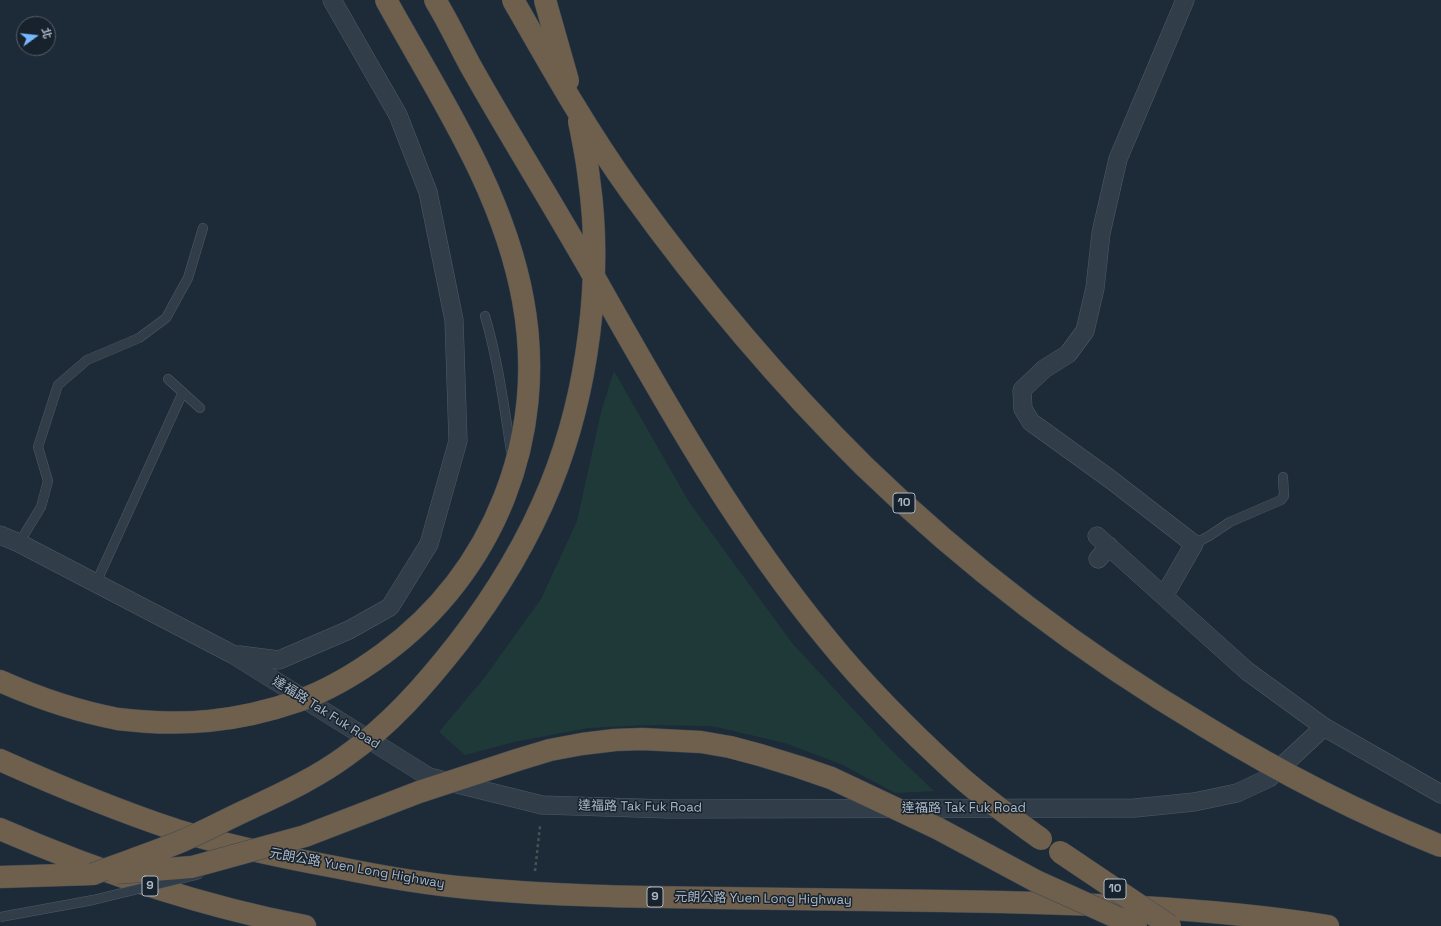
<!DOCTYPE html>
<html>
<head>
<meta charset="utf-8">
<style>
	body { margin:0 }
	#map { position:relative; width:1441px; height:926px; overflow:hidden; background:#1d2b38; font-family:"Space Grotesk","Noto Sans TC",sans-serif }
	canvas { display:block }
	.north { position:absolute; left:16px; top:16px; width:40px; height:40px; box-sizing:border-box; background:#17222d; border:1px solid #525e6a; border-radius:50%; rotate:75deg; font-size:11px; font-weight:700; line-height:16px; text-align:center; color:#abb8c6 }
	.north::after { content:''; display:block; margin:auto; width:14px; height:18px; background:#76b8ff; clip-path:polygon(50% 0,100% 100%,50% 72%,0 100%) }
</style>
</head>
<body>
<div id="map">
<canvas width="1441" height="926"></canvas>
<div class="north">北</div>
</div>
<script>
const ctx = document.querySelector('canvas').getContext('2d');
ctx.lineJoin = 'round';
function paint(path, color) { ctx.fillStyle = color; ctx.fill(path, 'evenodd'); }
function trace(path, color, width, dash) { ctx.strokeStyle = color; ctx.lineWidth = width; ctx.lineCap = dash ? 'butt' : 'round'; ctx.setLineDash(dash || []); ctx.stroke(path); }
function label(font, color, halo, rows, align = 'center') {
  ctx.font = font + ' "Space Grotesk","Noto Sans TC",sans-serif'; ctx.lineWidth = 3; ctx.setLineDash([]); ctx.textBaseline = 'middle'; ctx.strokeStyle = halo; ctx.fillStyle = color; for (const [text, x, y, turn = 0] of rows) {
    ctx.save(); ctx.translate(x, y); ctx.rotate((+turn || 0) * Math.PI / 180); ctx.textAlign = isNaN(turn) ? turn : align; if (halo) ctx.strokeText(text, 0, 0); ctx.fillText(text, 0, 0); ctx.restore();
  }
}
paint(new Path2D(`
	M 614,371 L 689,502 L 792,643 L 890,749 L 934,791 L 895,793 L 843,765 L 785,743 L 712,726 L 647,725 L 588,728 L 514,742 L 465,755 L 439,732 L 485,677 L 541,599 L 577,521 L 601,412 Z`), '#1f3939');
const lane = new Path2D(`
	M 485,316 C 498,360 504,406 511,451
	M 168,379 L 200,408
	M 19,543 L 41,507 L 48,481 L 38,447 L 58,385 L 87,360 L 139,338 L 166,318 L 188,278 L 203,228
	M 1194,544 L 1209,536 L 1230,522 L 1281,500 L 1284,496 L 1283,477
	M 96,583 L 183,392`);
const street = new Path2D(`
	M 0,535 L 19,543 L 234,655 L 429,777 L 542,805 L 669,809 L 1135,808 L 1194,802 L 1237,793 L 1269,778 L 1324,727
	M 1097,536 L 1247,671 L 1324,727 L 1441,794
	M 1098,559 L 1109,546
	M 1164,596 L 1194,544 L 1110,479 L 1031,422 L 1023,409 L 1022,390 L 1044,369 L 1068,354 L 1085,331 L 1095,288 L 1101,233 L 1118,159 L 1185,0
	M 239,655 L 279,660 L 349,630 L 390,607 L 429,544 L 458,441 L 454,320 L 428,192 L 398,115 L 332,0`);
const highway = new Path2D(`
	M 0,681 C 38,698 76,711 118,719
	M 0,760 C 58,786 116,810 176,830 C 228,846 281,857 335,867 C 379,876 423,884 469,888 C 552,896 635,897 719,898 C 794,899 868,900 943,901 C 1071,903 1201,906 1328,926
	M 937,828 L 1036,881
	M 0,829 C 97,871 200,906 305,926
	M 0,877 L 93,874`);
trace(lane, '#4f5b67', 10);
trace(street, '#4f5b67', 19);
trace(highway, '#3c4853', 23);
trace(new Path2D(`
	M 535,871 L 540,826`), '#3d5656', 2.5, [3, 3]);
trace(lane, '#313d48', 9);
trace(street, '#313d48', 18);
trace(highway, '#6f5f4d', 22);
const laneBridge = new Path2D(`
	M 0,917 L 93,900 L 200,874`);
const highwayBridge = new Path2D(`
	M 435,0 C 448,21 458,43 470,65 C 511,138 556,209 597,282 C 667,406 736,529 827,639 C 865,686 913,734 958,775 C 984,798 1013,819 1041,839
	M 513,0 C 550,65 587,131 631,192 C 701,289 779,382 864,466 C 967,566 1083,654 1206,727 C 1281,773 1359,813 1441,846
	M 545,0 L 568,81
	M 118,719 C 182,727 237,722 298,701 C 329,690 357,673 383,654 C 495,572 548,436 523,300 C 503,190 439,96 386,0
	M 1060,852 L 1170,926
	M 116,873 L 192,867 L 305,836 L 419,792 L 517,760 L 550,750 L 582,744 L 615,740 L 642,739 L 701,742 L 730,747 L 760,755 L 799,767 L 831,778 L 937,828
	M 93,874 C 122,863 153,853 182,841 C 205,831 227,819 249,809 C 283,793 316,778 346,756 C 390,725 425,685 458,643 C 495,595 528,541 551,484 C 588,393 603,276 589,179 C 587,160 583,140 579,121
	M 1036,881 L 1136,926`);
trace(laneBridge, '#4f5b67', 10, []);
trace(highwayBridge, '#3c4853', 23, []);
trace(laneBridge, '#313d48', 9);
trace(highwayBridge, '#6f5f4d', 22);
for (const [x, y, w] of [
	[904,503,22],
	[150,886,16],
	[1115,889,22],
	[655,897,16]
]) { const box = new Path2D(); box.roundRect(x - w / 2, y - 10, w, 20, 3); ctx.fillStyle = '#17222d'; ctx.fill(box); trace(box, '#abb8c6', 1); }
label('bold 12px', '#abb8c6', null, [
	["10",904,503],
	["9",150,886],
	["10",1115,889],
	["9",655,897]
]);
label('13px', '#abb8c6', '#17222d', [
	["達福路 Tak Fuk Road",326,713,32],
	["達福路 Tak Fuk Road",640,807,1],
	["達福路 Tak Fuk Road",964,808],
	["元朗公路 Yuen Long Highway",357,869,10],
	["元朗公路 Yuen Long Highway",763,899,1]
]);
</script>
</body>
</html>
